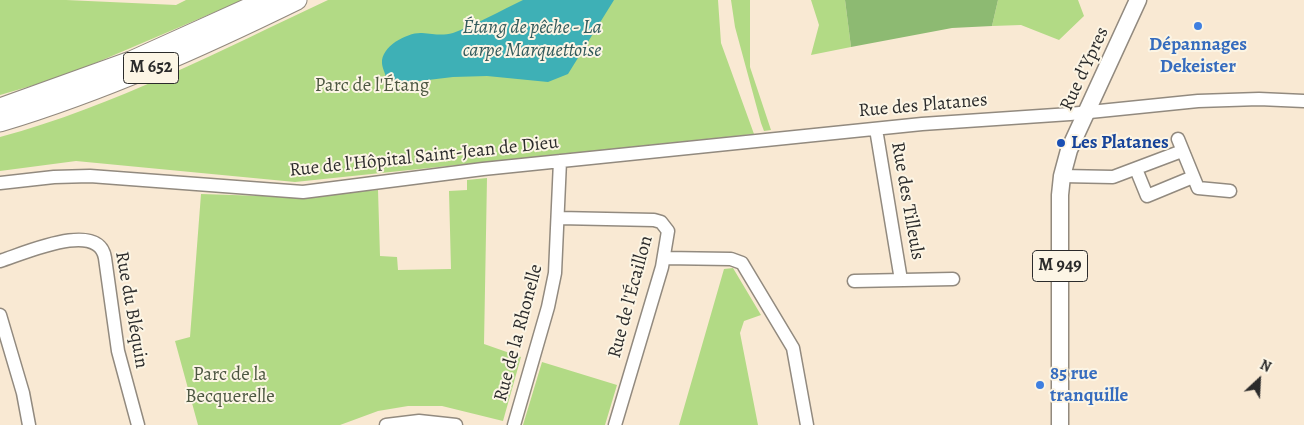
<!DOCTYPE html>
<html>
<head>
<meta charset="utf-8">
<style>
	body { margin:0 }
	#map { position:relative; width:1304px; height:425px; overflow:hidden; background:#f9e9d3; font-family:Alegreya,serif }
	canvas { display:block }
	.north { position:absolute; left:1234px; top:355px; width:50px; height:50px; -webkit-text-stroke:4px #fcf5e5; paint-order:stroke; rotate:25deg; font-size:14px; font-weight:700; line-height:20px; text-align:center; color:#2b2b2b }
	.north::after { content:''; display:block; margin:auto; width:18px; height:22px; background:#2b2b2b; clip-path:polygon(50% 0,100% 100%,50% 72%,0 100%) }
</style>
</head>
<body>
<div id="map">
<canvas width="1304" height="425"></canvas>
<div class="north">N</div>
</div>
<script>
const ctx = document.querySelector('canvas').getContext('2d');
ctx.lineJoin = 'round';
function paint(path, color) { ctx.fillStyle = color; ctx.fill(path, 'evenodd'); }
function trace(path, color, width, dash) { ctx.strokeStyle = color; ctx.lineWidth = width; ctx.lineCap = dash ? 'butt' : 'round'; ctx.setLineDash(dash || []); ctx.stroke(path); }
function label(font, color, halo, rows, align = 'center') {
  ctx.font = font + ' Alegreya,serif'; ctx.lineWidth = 4; ctx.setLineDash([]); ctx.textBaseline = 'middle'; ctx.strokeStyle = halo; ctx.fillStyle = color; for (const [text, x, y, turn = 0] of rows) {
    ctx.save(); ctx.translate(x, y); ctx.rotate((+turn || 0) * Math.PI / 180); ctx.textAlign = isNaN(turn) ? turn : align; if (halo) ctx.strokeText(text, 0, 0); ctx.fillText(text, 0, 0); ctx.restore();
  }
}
paint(new Path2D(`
	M 0,0 L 66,0 L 176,5 L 186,0 L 243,0 L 65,76 L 0,95 Z
	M 328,0 L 718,0 L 721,43 L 754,134 L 295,182 L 76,161 L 0,171 L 0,137 C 115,106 221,50 328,0 Z
	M 731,0 L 750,0 L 750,67 L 771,130 L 764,131 L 761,123 L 735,27 Z
	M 811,0 L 845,0 L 851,47 L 811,55 L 819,25 Z
	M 998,0 L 1078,0 L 1084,16 L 1059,40 L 1021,25 L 992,26 Z
	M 487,178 L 484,344 L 521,357 L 503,421 L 442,406 L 408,406 L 378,411 L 340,425 L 198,425 L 175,341 L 190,337 L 201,194 L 293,197 L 378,190 L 380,256 L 397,257 L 398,270 L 451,269 L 449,191 L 467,190 L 467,180 Z
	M 733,268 L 761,315 L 744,321 L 740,333 L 758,425 L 679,425 L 724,269 Z
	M 542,362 L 617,385 L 605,425 L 523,425 Z`), '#b2da85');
paint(new Path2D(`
	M 845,0 L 998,0 L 992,26 L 952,28 L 851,47 Z`), '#8dba72');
paint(new Path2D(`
	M 523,0 L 614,0 L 568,74 L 548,82 L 487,76 L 453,77 L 403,83 L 386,77 C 385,73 382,67 382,63 C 381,46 408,32 422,33 C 434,34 442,36 453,33 C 477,24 500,11 523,0 Z`), '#3eb0b6');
const minor = new Path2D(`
	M 876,129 L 901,280
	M 1178,139 L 1198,188 L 1230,191
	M 1136,169 L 1147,196 L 1193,177
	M 1062,176 L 1113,177 L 1182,151
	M 0,183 L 54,177 L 90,176 L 303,192 L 483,169 L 922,124 L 1070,114 L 1198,101 L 1259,99 L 1304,101
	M 559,218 L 654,220 L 661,222 L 668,231 L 662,267 L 615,425
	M 664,258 L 731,259 L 742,263 L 793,348 L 807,425
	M 0,261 C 23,254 99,219 105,258 L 118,351 L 138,425
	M 854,281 L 953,279
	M 0,315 L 23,393 L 29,425
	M 386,425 L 419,421 L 456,425
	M 514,425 L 548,307 L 555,273 L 560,161`);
const major = new Path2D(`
	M 1060,425 L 1060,195 L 1062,176 L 1069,150 L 1138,0`);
const highway = new Path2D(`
	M 0,108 L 131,61 L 266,0
	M 0,122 C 103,91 201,47 297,0`);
trace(minor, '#928a7f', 15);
trace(major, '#928a7f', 19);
trace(highway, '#928a7f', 21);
trace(minor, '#fff', 12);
trace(major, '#fff', 16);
trace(highway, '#fff', 19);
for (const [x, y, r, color] of [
	[1198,26,5,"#3f7fe0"],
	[1061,143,5,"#1a4fb4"],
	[1040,385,5,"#3f7fe0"]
]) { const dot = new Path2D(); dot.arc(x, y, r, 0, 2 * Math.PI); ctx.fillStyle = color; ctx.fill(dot); trace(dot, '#fcf5e5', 2); }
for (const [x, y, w] of [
	[151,68,55],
	[1060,266,55]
]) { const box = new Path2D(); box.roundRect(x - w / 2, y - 15.5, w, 31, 4); ctx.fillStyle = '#fcf5e5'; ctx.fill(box); trace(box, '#2b2b2b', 1); }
label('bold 18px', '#2b2b2b', null, [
	["M 652",151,68],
	["M 949",1060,266]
]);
label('bold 19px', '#366cbe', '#fcf5e5', [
	["Dépannages",1198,45],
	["Dekeister",1198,67],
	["85 rue",1050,374,"left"],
	["tranquille",1050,396,"left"]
]);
label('19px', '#2b2b2b', '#fcf5e5', [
	["Rue d'Ypres",1085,69,-65],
	["Rue des Platanes",923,106,-5],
	["Rue de l'Hôpital Saint-Jean de Dieu",424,157,-6],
	["Rue des Tilleuls",907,201,80],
	["Rue de l'Écaillon",631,297,-75],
	["Rue du Bléquin",131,310,80],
	["Rue de la Rhonelle",519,333,-75]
]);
label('19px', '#4d5742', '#fcf5e5', [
	["Parc de l'Étang",372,86],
	["Parc de la",230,375],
	["Becquerelle",230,397]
]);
label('bold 19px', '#164399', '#fcf5e5', [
	["Les Platanes",1071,143]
], 'left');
label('italic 20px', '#325a5c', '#fcf5e5', [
	["Étang de pêche - La",532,28],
	["carpe Marquettoise",532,51]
]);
</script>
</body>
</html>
